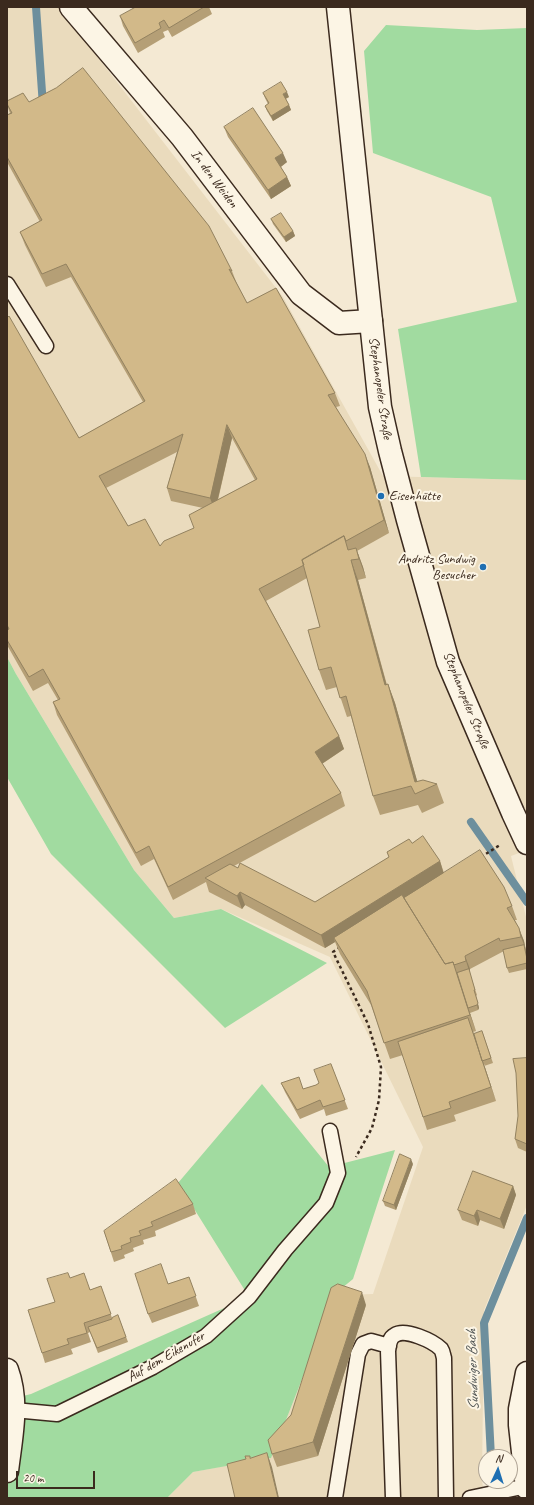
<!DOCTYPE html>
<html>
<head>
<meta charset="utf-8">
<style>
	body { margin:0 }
	#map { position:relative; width:534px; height:1505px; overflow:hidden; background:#f4e9d3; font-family:Caveat,sans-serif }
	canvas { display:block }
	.frame { position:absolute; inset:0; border:8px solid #3b2a1e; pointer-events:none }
	.north { position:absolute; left:478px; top:1449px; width:40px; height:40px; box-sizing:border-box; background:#fcf5e5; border:1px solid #afa495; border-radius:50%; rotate:4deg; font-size:11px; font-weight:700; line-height:16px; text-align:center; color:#3b2a1e }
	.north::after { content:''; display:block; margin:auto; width:14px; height:18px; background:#1f6fb2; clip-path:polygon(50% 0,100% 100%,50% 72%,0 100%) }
	.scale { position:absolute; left:16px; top:1471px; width:79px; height:18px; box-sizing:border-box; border:2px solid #3b2a1e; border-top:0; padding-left:5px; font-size:12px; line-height:14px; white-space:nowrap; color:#3b2a1e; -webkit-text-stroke:3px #fcf5e5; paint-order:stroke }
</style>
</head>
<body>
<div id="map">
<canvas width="534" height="1505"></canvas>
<div class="frame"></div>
<div class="north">N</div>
<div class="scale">20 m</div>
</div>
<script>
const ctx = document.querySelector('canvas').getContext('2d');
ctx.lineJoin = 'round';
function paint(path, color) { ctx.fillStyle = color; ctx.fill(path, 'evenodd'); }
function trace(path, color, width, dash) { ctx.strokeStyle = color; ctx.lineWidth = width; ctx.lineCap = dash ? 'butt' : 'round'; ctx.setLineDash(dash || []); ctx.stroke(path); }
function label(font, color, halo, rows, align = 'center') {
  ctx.font = font + ' Caveat,sans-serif'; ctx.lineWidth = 4; ctx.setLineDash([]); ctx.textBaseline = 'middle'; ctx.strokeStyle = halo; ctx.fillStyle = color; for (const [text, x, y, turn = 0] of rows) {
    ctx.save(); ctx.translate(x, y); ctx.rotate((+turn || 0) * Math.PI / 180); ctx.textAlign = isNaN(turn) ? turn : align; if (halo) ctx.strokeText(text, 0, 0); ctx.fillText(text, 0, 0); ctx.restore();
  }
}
paint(new Path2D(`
	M 7,7 L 59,7 L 283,297 L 383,476 L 527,480 L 527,850 L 511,856 L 527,921 L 527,1205 L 484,1310 L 482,1479 L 484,1498 L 167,1498 L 193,1472 L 271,1457 L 333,1302 L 344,1295 L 373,1294 L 423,1147 L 330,957 L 221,909 L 174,918 L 134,870 L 16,674 L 7,657 Z`), '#eadbbd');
paint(new Path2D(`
	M 386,25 L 477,30 L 527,28 L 527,480 L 421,477 L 398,329 L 517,302 L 491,197 L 373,153 L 364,51 Z
	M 7,657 L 16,674 L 134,870 L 174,918 L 221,909 L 327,963 L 225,1028 L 51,854 L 7,777 Z
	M 262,1084 L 329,1167 L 395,1150 L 353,1279 L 336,1293 L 271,1458 L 193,1472 L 167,1498 L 7,1498 L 7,1400 L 31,1394 L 249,1297 L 178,1183 Z`), '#a1dba0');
trace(new Path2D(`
	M 36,7 L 43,106
	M 471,822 L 527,902
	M 491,1457 L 484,1323 L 527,1218
	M 492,1481 L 492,1497`), '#6d8f9d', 8);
const lane = new Path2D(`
	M 7,284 L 46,346
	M 14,1410 L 57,1414 L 153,1367 L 206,1336 L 249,1297 L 285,1250 L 326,1203 L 338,1173 L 330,1131
	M 335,1498 L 358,1354 L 363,1344 L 371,1341 L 389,1346
	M 393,1498 L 388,1351 C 389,1345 389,1338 395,1335 C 405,1328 433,1341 441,1349 C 443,1352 443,1355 444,1358 L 446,1498
	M 470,1498 L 527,1486`);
const street = new Path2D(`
	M 71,7 L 182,137 L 301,294 L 339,323 L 371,321
	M 7,1370 C 19,1403 11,1437 7,1471`);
const secondary = new Path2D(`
	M 338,7 L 380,407 L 390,451 L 408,520 L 448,662 L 513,813 L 527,843
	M 527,1373 L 520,1409 L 520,1425 L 527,1488`);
trace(lane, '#3b2a1e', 17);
trace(street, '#3b2a1e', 25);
trace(secondary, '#3b2a1e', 25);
trace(new Path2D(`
	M 481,857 L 500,845
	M 340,947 L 333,952 L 368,1024 L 381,1067 L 379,1100 L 372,1128 L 356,1157`), '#3b2a1e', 2.5, [3, 3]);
trace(lane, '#fcf5e5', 14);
trace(street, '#fcf5e5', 22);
trace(secondary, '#fcf5e5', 22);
paint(new Path2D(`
	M 136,7 L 209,7 L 212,14 L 172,37 L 168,30 L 163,32 L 165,37 L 138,53 L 123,26 L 120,16 Z
	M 263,93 L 289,97 L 286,99 L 289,105 L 291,110 L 273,121 L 267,111 L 265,106 L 268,104 L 265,98 Z
	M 7,101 L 29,102 L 232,271 L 237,284 L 247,303 L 335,393 L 340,406 L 336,407 L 370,467 L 389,533 L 357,551 L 363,567 L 366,578 L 358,580 L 387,685 L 388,684 L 395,703 L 417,781 L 437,784 L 444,803 L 422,813 L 418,805 L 380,815 L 373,796 L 351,716 L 347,717 L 337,687 L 326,690 L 319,670 L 320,627 L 307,578 L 266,601 L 339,736 L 344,749 L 322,764 L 341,793 L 345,806 L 234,866 L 315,902 L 389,857 L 387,852 L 412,843 L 440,861 L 444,873 L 512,906 L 517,920 L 515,920 L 524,941 L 527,956 L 527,969 L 509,973 L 507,968 L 504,951 L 470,969 L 470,974 L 477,995 L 476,996 L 479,1008 L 478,1010 L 470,1013 L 476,1031 L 473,1032 L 474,1034 L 482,1031 L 493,1063 L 484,1066 L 484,1064 L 496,1101 L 454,1115 L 456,1121 L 427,1130 L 403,1055 L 390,1059 L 371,1005 L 340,954 L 335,942 L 325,948 L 245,905 L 242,909 L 209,892 L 206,882 L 173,900 L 154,859 L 141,866 L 57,715 L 53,702 L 58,700 L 48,683 L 33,691 L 7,645 L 7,318 L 79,438 L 143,402 L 71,277 L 46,287 L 25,245 L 20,232 L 40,222 L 7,162 L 7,115 L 10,113 L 7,105 ZM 232,438 L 255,480 L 218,500 ZM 177,452 L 167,488 L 171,501 L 203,508 L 194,528 L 160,546 L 128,526 L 106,488 Z
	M 224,127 L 287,162 L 281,167 L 287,177 L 291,186 L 271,199 L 228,137 Z
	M 271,219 L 293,231 L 295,236 L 286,242 L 273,224 Z
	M 527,1058 L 527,1152 L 518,1148 L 515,1139 Z
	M 331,1064 L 348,1109 L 326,1116 L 324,1109 L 300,1119 L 285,1092 L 281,1083 L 303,1089 L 316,1085 L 319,1083 Z
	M 413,1164 L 396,1210 L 385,1206 L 383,1201 Z
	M 513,1186 L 516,1195 L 504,1229 L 480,1220 L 478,1226 L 462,1220 L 458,1210 Z
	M 193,1204 L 196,1214 L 155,1231 L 156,1236 L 143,1240 L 144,1244 L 133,1248 L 134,1251 L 124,1255 L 125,1258 L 114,1262 L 104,1231 Z
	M 189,1277 L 199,1306 L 152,1323 L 148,1314 L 168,1284 Z
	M 70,1278 L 90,1290 L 101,1286 L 112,1318 L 118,1315 L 128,1342 L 98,1353 L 90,1332 L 88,1333 L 91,1342 L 71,1349 L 73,1354 L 45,1363 L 42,1353 L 55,1302 Z
	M 366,1305 L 318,1456 L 277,1467 L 272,1454 L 291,1415 Z`), '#b59f76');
paint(new Path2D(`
	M 287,92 L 289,97 L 284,99 L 283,94 Z
	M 289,105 L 291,110 L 273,121 L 271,116 Z
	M 283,153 L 287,162 L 279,168 L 275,158 Z
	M 287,177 L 291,186 L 271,199 L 268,190 Z
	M 293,231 L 295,236 L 286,242 L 284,237 Z
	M 227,425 L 232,438 L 215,511 L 210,498 Z
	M 365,454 L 370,467 L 389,533 L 384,520 Z
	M 356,548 L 363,567 L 366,578 L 359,559 Z
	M 351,560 L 358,580 L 392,705 L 385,685 Z
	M 388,684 L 395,703 L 420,791 L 415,782 Z
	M 339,736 L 344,749 L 320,765 L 315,752 Z
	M 440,861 L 444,875 L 334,938 L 335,942 L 325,948 L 321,935 Z
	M 240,892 L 245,905 L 242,909 L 237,896 Z
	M 519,928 L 524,941 L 527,956 L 527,959 L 524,945 L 521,937 Z
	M 465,956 L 470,969 L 470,974 L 466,961 Z
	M 453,962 L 458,978 L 476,1031 L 470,1015 Z
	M 476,996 L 479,1008 L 478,1010 L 477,1005 Z
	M 468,1018 L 473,1032 L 496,1101 L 491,1087 Z
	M 411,1159 L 413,1164 L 396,1210 L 394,1205 Z
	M 513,1186 L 516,1195 L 504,1229 L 500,1219 Z
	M 477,1210 L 480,1220 L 478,1226 L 474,1216 Z
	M 362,1292 L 366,1305 L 318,1456 L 313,1442 Z
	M 267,1453 L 272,1467 L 279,1498 L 278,1498 Z`), '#938260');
const building = new Path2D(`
	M 136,7 L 204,7 L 169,28 L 164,20 L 159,23 L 161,28 L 135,43 L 120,16 Z
	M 83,68 L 209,226 L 232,271 L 229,269 L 247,303 L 276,288 L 335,393 L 328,395 L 365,454 L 384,520 L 346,541 L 344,536 L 302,560 L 304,565 L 259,589 L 339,736 L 315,752 L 341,793 L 168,887 L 149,846 L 136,853 L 53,702 L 60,699 L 43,669 L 29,677 L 7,640 L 7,630 L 9,629 L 7,625 L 7,318 L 9,316 L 79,438 L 145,401 L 66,264 L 42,274 L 20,232 L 42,220 L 7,157 L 7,115 L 12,113 L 7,104 L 7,101 L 23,93 L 29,102 L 56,88 ZM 227,425 L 257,479 L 189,515 L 194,528 L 164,541 L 160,546 L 145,519 L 128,526 L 99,476 L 183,434 L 167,488 L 210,498 Z
	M 281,82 L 287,92 L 283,94 L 289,105 L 271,116 L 265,106 L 269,103 L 263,93 Z
	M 253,108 L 283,153 L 275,158 L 287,177 L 268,190 L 224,127 Z
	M 281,213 L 293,231 L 284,237 L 271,219 Z
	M 344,536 L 348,550 L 356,548 L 359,559 L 351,560 L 385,685 L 388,684 L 415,782 L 423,780 L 437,784 L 415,794 L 411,786 L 373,796 L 346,696 L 340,698 L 331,667 L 319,670 L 308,630 L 320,627 L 302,560 Z
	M 423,836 L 440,861 L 321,935 L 240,892 L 237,896 L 205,878 L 230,864 L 238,868 L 240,863 L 315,902 L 389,857 L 387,852 L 409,839 L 412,843 Z
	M 480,850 L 504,887 L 512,906 L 507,908 L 519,928 L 521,937 L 500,941 L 499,938 L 465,956 L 466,961 L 454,965 L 453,962 L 445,964 L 404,898 Z
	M 402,895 L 445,964 L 453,962 L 470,1015 L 384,1043 L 367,991 L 334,938 Z
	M 524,945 L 527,959 L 527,963 L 507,968 L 503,950 Z
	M 469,969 L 475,990 L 474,990 L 478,1003 L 477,1005 L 468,1008 L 457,973 Z
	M 468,1018 L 491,1087 L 449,1102 L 451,1108 L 423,1117 L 398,1042 Z
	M 482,1031 L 491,1058 L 482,1061 L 474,1034 Z
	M 527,1058 L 527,1144 L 515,1139 L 518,1116 L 516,1073 L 513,1059 Z
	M 331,1064 L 345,1100 L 323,1107 L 320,1100 L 297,1110 L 281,1083 L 299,1077 L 303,1089 L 316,1085 L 319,1083 L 314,1070 Z
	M 400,1154 L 411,1159 L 394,1205 L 383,1201 Z
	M 473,1171 L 513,1186 L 500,1219 L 477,1210 L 474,1216 L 458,1210 Z
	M 176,1179 L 193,1204 L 151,1222 L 153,1226 L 139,1231 L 141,1235 L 130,1238 L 131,1242 L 121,1246 L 122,1249 L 111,1252 L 104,1231 Z
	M 161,1264 L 168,1284 L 189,1277 L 196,1296 L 148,1314 L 135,1274 Z
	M 68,1273 L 70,1278 L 84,1273 L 90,1290 L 101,1286 L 111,1314 L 84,1323 L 87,1333 L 67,1339 L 69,1344 L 42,1353 L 28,1310 L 55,1302 L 47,1279 Z
	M 338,1284 L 362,1292 L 313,1442 L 272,1454 L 268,1440 L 291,1415 L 331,1288 Z
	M 118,1315 L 126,1337 L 97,1348 L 88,1327 L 112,1319 L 112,1318 Z
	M 267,1453 L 278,1498 L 235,1498 L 227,1464 L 246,1459 L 245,1456 L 250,1456 L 250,1458 Z`);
paint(building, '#d2b989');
trace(building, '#938260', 1);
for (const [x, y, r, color] of [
	[381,496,4,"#1f6fb2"],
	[483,567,4,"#1f6fb2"]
]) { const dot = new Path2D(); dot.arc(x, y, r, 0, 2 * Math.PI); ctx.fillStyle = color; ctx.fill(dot); trace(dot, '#fcf5e5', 1.5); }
label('14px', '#3b2a1e', '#fcf5e5', [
	["In den Weiden",214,179,53],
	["Stephanopeler Straße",380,388,82],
	["Stephanopeler Straße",466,700,68],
	["Auf dem Eikenufer",166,1357,-30]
]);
label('14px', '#3b2a1e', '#fcf5e5', [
	["Eisenhütte",389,496],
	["Andritz Sundwig",475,559,"right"],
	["Besucher",475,575,"right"]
], 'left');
label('italic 15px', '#505453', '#fcf5e5', [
	["Sundwiger Bach",473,1370,-92]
]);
</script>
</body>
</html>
